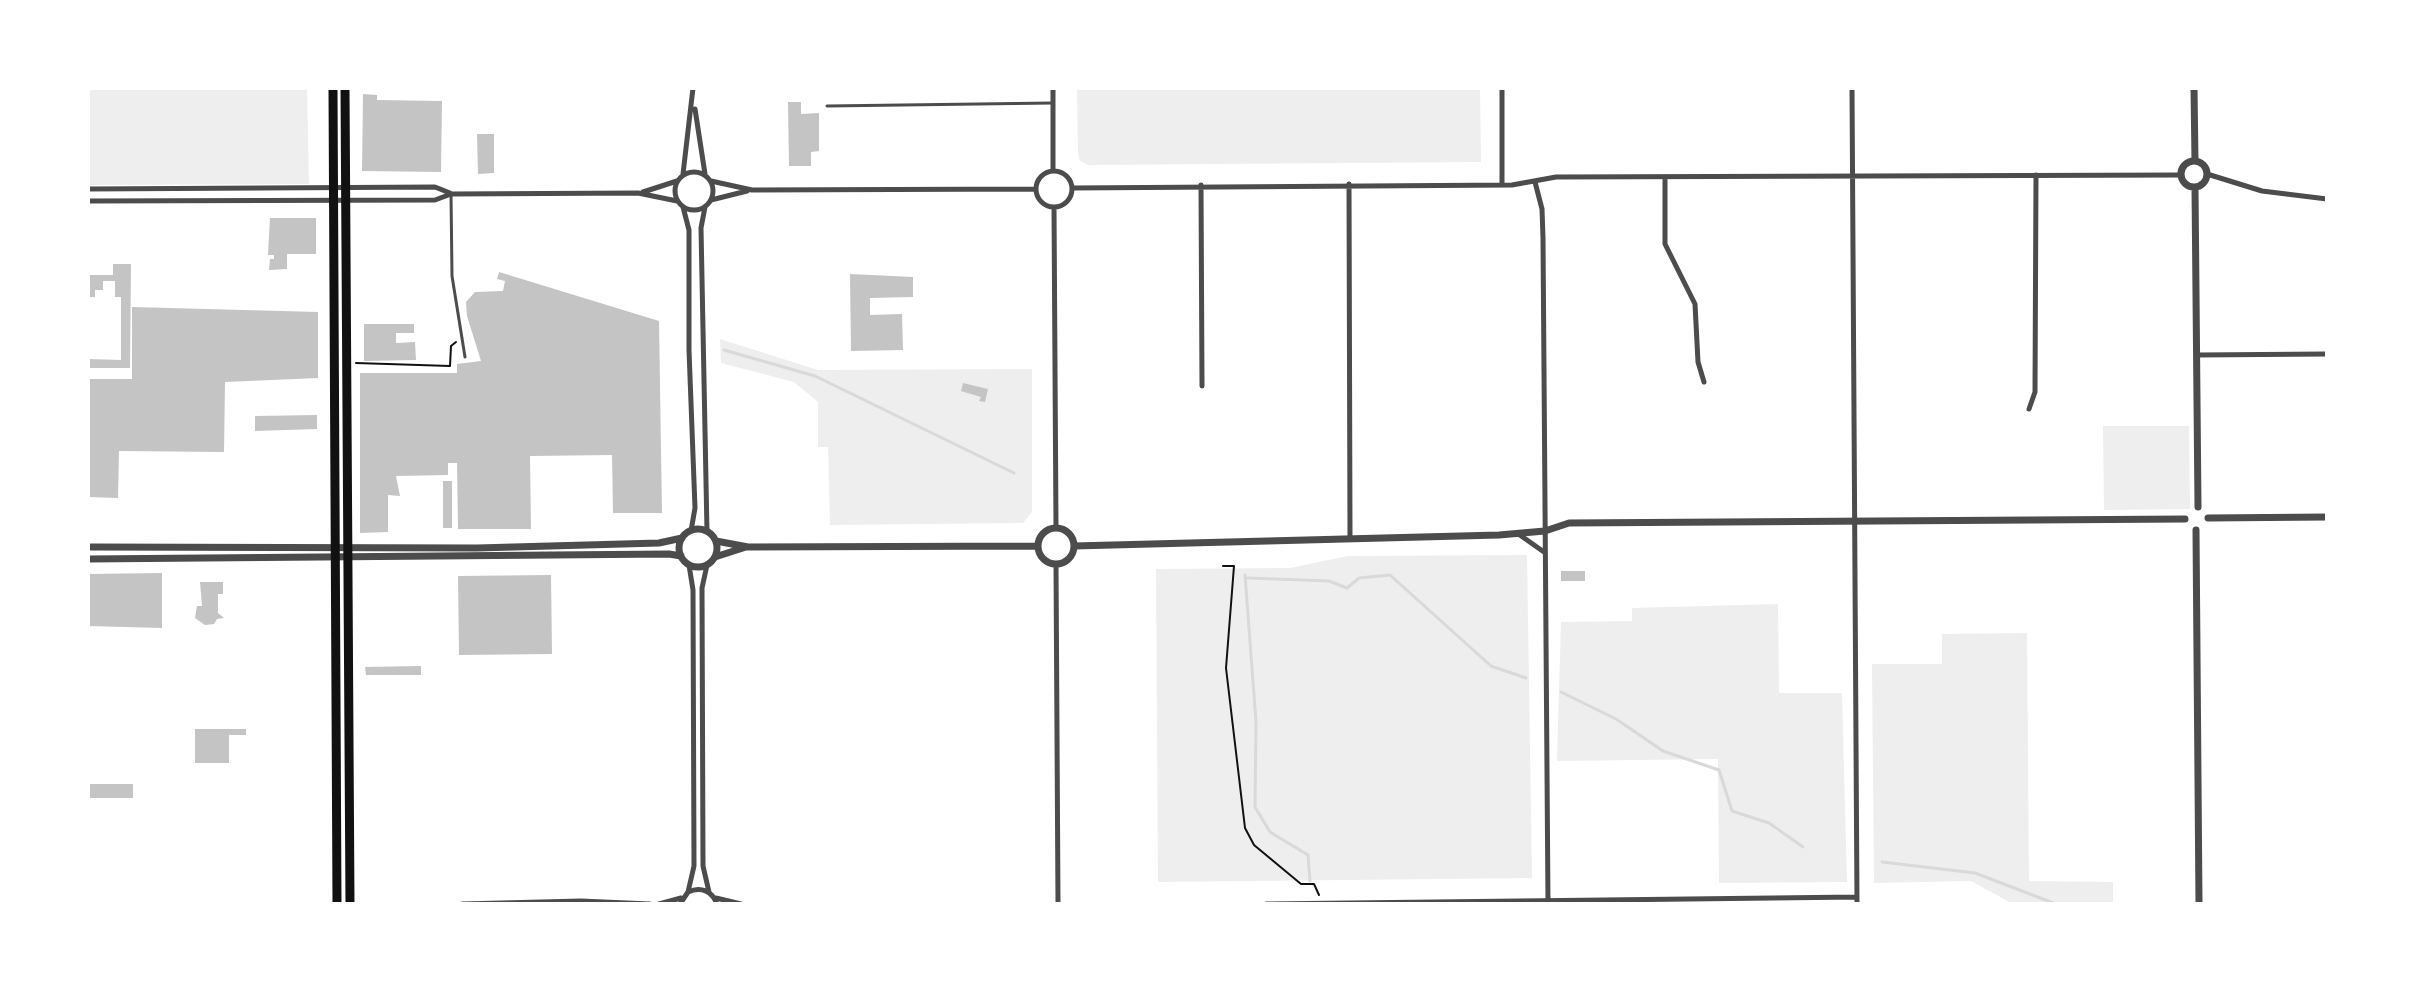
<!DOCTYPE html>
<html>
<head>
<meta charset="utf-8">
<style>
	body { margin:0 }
	#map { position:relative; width:2415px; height:992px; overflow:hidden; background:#fff; font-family:"Roboto Condensed",sans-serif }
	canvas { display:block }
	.frame { position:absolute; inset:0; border:90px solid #fff; pointer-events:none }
</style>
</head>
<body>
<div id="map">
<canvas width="2415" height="992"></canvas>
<div class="frame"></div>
</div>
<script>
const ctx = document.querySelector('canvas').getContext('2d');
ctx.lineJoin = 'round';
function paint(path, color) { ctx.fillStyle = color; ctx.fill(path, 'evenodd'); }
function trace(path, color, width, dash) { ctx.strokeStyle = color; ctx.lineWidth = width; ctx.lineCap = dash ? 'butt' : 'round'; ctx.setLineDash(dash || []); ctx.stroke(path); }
paint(new Path2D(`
	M 88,88 L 307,88 L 309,184 L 88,185 Z
	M 1077,88 L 1480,88 L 1481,162 L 1088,165 L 1080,161 L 1078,154 Z
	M 720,339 L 818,370 L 1032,369 L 1032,512 L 1023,523 L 830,525 L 828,447 L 818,447 L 818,402 L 794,382 L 721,363 Z
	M 2103,426 L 2189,426 L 2190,509 L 2104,510 Z
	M 1527,555 L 1532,878 L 1158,882 L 1156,569 L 1290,568 L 1348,556 Z
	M 1778,604 L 1779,693 L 1842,693 L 1847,882 L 1719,883 L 1718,759 L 1557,761 L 1561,622 L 1632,621 L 1632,608 Z
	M 2027,633 L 2029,881 L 2113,882 L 2113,904 L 2013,904 L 1971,881 L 1874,883 L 1872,664 L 1942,664 L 1942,634 Z`), '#eee');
trace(new Path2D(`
	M 724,350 L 815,376 L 1014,473
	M 1245,575 L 1256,722 L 1255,807 L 1270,832 L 1308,855 L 1310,881
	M 1248,578 L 1329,581 L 1347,588 L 1359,578 L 1390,575 L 1491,666 L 1526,678
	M 1561,692 L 1616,719 L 1663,751 L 1719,770 L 1732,811 L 1769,823 L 1803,847
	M 1882,862 L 1975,873 L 2056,904`), '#d9d9d9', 3);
paint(new Path2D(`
	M 363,94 L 377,95 L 377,100 L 442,101 L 441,172 L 362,171 Z
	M 788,102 L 801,102 L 801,114 L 819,113 L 819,151 L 811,152 L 811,166 L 789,166 Z
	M 477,134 L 494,134 L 494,173 L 478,174 Z
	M 270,218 L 316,218 L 316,254 L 287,254 L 287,269 L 269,270 L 270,259 L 274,259 L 274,255 L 268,255 Z
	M 113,264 L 131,264 L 130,368 L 88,368 L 88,359 L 121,360 L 121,297 L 115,297 L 115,281 L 103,281 L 103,290 L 95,290 L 95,297 L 88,297 L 88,275 L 113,275 Z
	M 499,272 L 659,321 L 662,513 L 613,513 L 612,455 L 530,456 L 531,529 L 458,529 L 457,463 L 448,463 L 448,475 L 396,476 L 400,496 L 388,495 L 388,532 L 360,533 L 360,373 L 457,373 L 457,364 L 481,361 L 467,316 L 466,302 L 475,292 L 503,291 L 505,281 L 497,279 Z
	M 850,274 L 913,277 L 913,297 L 870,298 L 870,315 L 902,314 L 903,350 L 851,351 Z
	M 132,307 L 318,312 L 318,378 L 225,382 L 224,452 L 119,451 L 118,498 L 88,497 L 88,379 L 132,379 Z
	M 364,324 L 414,324 L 414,333 L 396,333 L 396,343 L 415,342 L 416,360 L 364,361 Z
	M 963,383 L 988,389 L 985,402 L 979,401 L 981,397 L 961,391 Z
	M 317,415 L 317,429 L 255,431 L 255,416 Z
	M 443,481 L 452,481 L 452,528 L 443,528 Z
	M 1561,571 L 1585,571 L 1585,581 L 1561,581 Z
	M 162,573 L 162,628 L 88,626 L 88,574 Z
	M 551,575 L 552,654 L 459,655 L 458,576 Z
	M 200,582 L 223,582 L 223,594 L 218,594 L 218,613 L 224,618 L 217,619 L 214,624 L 205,625 L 195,618 L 197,606 L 202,606 Z
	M 421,666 L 421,675 L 366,675 L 365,667 Z
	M 195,729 L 246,729 L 246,735 L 229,735 L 229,763 L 195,763 Z
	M 88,784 L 133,784 L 133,798 L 88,798 Z`), '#c4c4c4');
trace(new Path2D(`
	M 356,363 L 450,366 L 451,346 L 456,342
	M 1223,566 L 1234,566 L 1226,668 L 1245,828 L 1254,845 L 1301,884 L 1314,884 L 1319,895`), '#111', 2);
trace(new Path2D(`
	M 827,106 L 1053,103
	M 451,194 L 452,276 L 465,357`), '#4c4c4c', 3);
trace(new Path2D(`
	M 1502,88 L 1502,185
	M 1852,88 L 1857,904
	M 695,109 L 705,174
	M 1053,170 L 1053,88
	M1036 189a18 18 0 1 1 36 0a18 18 0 1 1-36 0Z
	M675 191a19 19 0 1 1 38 0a19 19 0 1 1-38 0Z
	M 683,174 L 693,88
	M 2207,174 L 2262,191 L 2327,199
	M 1665,177 L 1665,244 L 1695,304 L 1698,362 L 1704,382
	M 711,181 L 752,190 L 1036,189
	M 1535,182 L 1542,209 L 1543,238 L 1548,904
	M 1349,184 L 1350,537
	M 1201,185 L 1202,386
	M 1072,188 L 1512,185 L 1556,177 L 2181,175
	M 88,189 L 435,187 L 450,193
	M 643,192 L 677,181
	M 711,200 L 747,191
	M 88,201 L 435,200 L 451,194 L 638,193 L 677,201
	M 683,207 L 689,230 L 689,350 L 695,508 L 691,531
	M 705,207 L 701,228 L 707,532
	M 1054,207 L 1056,528
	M 2197,355 L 2327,354
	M 2029,409 L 2035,392 L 2036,175
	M 1517,533 L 1544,552
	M 1056,564 L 1058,904
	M 707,565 L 702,588 L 703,866 L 709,892
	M 688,892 L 694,866 L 693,590 L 689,565
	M 716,898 L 741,904
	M 462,904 L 581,901 L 650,904
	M 659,904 L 681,898
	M 680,904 L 688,892 C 701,886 712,891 717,904
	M 1266,904 L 1857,897`), '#4c4c4c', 5);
trace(new Path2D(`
	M 2194,88 L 2195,161
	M2181 174a13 13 0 1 1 26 0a13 13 0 1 1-26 0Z
	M 2195,187 L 2198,507
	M 2208,518 L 2327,517
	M1038 546a18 18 0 1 1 36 0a18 18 0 1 1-36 0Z
	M679 548a19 19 0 1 1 38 0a19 19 0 1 1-38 0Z
	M 2196,530 L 2199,904
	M 716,541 L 748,547 L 1038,546
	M 1074,546 L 1499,535 L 1545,531 L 1569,523 L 2185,519
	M 88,547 L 477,548 L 659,543 L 682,538
	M 715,557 L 746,547
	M 88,559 L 669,554 L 681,556`), '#4c4c4c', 7);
trace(new Path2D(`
	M 333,88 L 337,904
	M 345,88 L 350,904`), '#111', 9);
</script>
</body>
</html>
